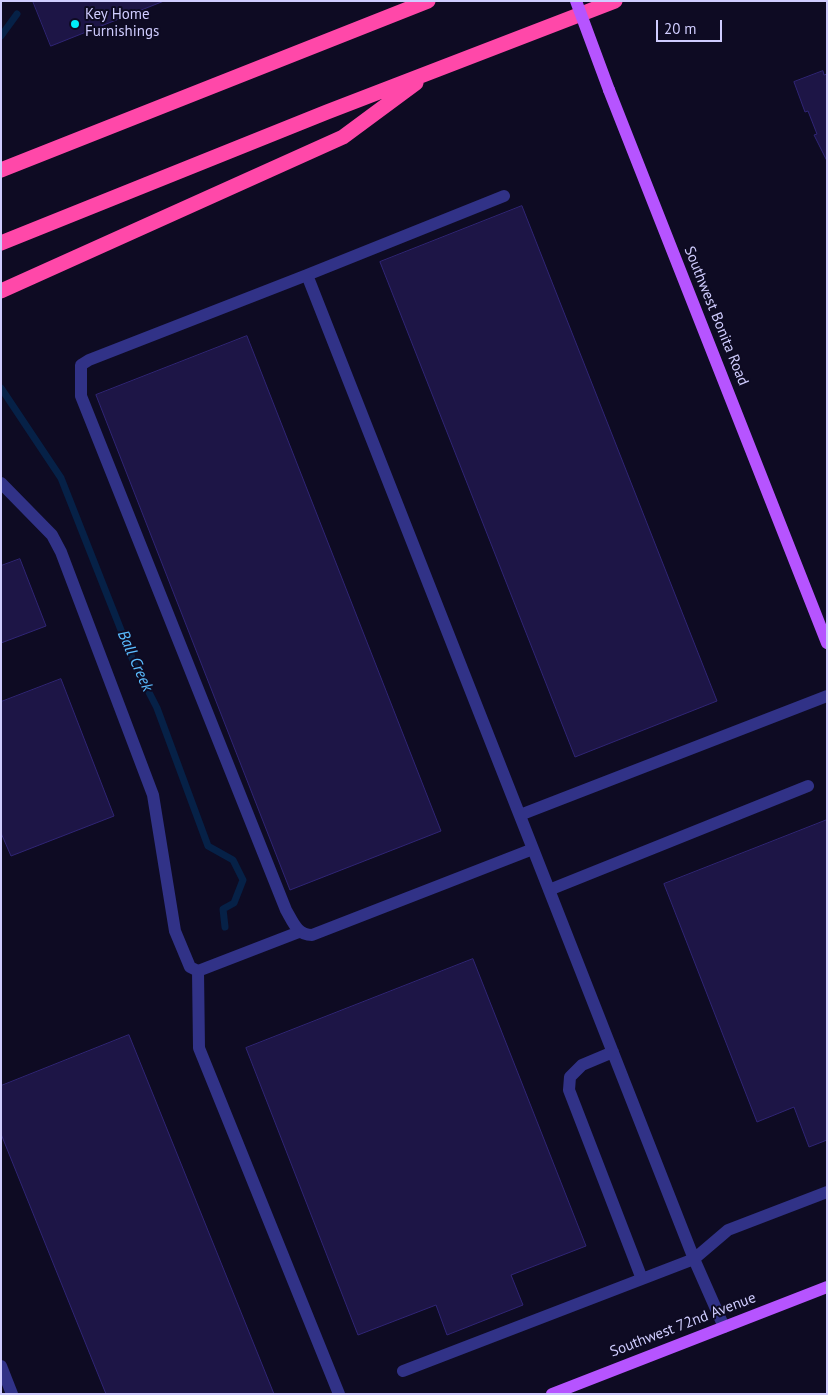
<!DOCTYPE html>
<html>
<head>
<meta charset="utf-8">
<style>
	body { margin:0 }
	#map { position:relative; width:828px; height:1395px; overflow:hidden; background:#0e0b23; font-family:"PT Sans",sans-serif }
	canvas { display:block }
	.frame { position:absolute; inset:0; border:2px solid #d0cdff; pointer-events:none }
	.scale { position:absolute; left:656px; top:20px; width:66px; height:22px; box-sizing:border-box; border:2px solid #d0cdff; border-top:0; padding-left:6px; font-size:15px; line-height:18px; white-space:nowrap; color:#d0cdff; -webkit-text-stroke:4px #0e0b23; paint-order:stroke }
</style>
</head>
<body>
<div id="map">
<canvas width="828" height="1395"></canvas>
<div class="frame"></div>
<div class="scale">20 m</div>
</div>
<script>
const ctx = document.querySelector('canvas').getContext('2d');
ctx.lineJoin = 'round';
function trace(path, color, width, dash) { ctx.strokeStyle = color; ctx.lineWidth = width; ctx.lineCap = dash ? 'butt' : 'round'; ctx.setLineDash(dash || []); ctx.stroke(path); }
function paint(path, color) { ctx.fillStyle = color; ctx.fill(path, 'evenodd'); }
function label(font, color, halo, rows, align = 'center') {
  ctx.font = font + ' "PT Sans",sans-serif'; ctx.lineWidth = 4; ctx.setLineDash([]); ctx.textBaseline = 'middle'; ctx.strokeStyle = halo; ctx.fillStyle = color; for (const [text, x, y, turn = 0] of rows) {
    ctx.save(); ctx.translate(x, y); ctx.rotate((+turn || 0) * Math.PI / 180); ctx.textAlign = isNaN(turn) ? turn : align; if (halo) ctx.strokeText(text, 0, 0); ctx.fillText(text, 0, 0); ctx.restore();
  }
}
trace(new Path2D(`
	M 1,36 L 17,14
	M 1,388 L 61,478 L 134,663 L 157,708 L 208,846 L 233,860 L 243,880 L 234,903 L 223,909 L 225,927`), '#062147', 7);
const building = new Path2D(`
	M 33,1 L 164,1 L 51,46 Z
	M 823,71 L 824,75 L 827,74 L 827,161 L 814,135 L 817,134 L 808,111 L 805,112 L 794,82 Z
	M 522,206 L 717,701 L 575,757 L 380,262 Z
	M 247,336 L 441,831 L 290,890 L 96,395 Z
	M 20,559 L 46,626 L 1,643 L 1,566 Z
	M 61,679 L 114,816 L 11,856 L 1,833 L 1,702 Z
	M 827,820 L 827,1140 L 809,1147 L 794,1107 L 757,1122 L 664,884 Z
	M 473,959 L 586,1246 L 511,1275 L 523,1305 L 447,1335 L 436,1305 L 358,1335 L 246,1048 Z
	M 129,1035 L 274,1394 L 106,1394 L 1,1134 L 1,1086 Z`);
paint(building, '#1d1546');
trace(building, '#302575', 1);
trace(new Path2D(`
	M 307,275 L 533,849 L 312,935 C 297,935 293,922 286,910 L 81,396 L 81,365 L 89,360 Z
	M 307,275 L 504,196
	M 1,483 L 52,535 L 61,552 L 153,795 L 175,931 L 190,967 L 198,971
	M 520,815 L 827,696
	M 533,849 L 694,1259 L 724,1327
	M 549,890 L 808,786
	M 299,932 L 198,971 L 199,1048 L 339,1394
	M 613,1052 L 582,1065 L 570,1077 L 569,1090 L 642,1279
	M 1,1366 L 12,1394
	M 403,1371 L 694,1259 L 728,1230 L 827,1192`), '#313287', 12);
trace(new Path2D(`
	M 609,90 L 827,643
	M 552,1394 L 827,1287`), '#b654ff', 12);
trace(new Path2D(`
	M 1,170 L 428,1
	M 1,243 L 327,112 L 615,1
	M 1,291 L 343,137 L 416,83`), '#ff48a9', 15);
trace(new Path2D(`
	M 576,1 L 609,90`), '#b654ff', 12);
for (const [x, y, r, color] of [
	[75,24,5,"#00ecf8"]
]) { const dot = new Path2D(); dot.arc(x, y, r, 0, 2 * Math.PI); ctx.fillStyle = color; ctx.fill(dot); trace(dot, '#0e0b23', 2); }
label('15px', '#d0cdff', '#0e0b23', [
	["Key Home",85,15],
	["Furnishings",85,32]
], 'left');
label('15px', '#d0cdff', '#0e0b23', [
	["Southwest Bonita Road",716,316,68],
	["Southwest 72nd Avenue",683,1325,-21]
]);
label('italic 16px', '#5bbcff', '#0e0b23', [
	["Ball Creek",135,661,66]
]);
</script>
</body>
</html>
